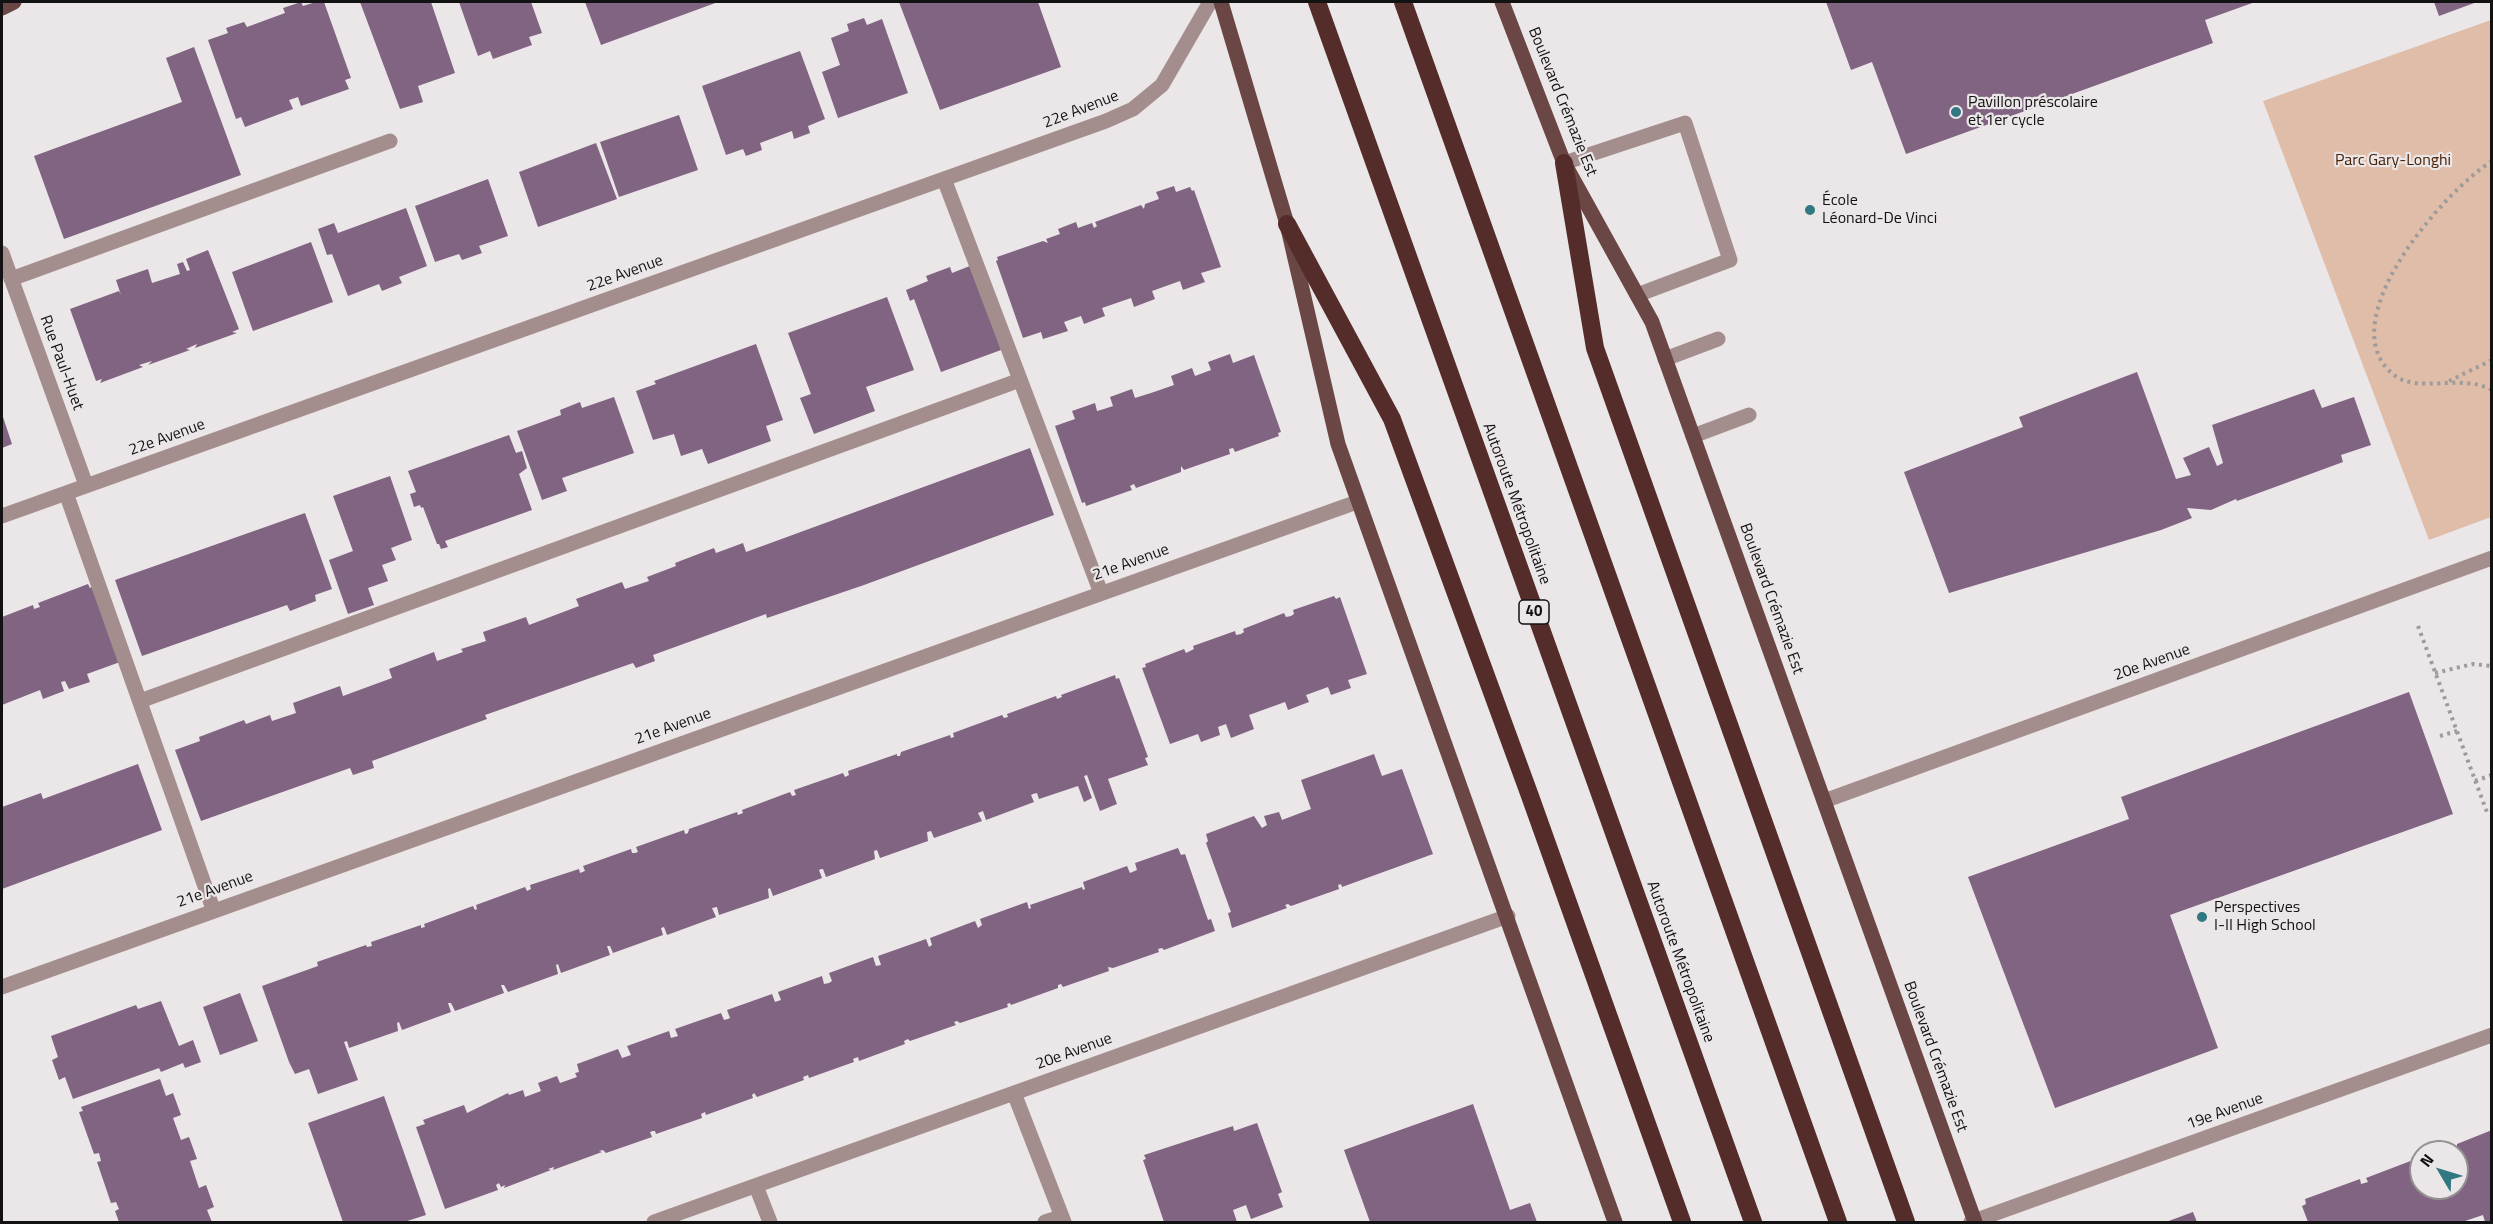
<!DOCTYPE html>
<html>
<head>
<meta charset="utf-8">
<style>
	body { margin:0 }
	#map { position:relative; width:2493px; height:1224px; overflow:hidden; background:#ebe6e7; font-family:"Titillium Web",sans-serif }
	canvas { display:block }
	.frame { position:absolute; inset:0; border:3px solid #131212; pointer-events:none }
	.north { position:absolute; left:2409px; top:1140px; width:60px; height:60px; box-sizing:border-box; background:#ebe6e7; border:2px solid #959192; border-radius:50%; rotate:308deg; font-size:16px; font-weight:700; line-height:24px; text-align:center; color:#131212 }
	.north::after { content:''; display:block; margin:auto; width:21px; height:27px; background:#317882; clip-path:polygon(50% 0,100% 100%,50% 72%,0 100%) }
</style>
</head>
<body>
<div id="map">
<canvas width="2493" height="1224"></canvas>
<div class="frame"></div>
<div class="north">N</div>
</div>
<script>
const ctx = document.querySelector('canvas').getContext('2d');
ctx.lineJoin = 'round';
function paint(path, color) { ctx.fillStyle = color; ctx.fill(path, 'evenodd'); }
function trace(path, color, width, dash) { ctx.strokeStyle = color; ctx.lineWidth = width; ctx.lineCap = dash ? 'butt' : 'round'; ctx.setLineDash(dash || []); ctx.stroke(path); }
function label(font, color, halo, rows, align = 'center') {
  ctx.font = font + ' "Titillium Web",sans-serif'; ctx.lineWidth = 4.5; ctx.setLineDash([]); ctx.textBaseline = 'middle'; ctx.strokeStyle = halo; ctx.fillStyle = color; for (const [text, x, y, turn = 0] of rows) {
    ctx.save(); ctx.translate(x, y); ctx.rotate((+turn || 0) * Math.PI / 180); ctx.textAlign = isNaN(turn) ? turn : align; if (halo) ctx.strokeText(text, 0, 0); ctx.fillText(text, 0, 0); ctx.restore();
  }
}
paint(new Path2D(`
	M 2491,20 L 2491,517 L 2429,540 L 2263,101 Z`), '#e0bda8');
paint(new Path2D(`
	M 301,2 L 303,6 L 316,2 L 324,2 L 351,78 L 345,80 L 349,89 L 301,106 L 298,97 L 289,100 L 293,109 L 245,127 L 241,117 L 236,119 L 208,40 L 228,33 L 226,28 L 244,22 L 247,27 L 285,13 L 283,8 Z
	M 360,2 L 431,2 L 455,73 L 418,86 L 423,102 L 400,109 Z
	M 459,2 L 531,2 L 542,33 L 529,37 L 532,45 L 493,59 L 490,51 L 478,56 Z
	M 585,2 L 718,2 L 601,45 Z
	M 899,2 L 1038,2 L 1061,67 L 940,110 Z
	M 1826,2 L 2255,2 L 2205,20 L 2213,43 L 1906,154 L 1872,62 L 1851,70 Z
	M 2434,2 L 2477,2 L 2439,16 Z
	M 864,18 L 867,25 L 882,19 L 908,93 L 838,118 L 822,72 L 840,65 L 831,38 L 849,31 L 847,24 Z
	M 194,47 L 241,175 L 64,239 L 34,156 L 182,102 L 166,58 Z
	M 800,51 L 825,119 L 808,126 L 810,133 L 794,139 L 792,131 L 760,143 L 762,150 L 746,156 L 743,149 L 726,155 L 702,86 Z
	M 679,115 L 698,170 L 619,197 L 600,142 Z
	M 596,143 L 617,199 L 538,227 L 519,172 Z
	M 488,179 L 508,236 L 479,246 L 482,253 L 462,260 L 459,254 L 435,262 L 415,206 Z
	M 1174,186 L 1176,192 L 1190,187 L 1192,191 L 1194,190 L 1221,267 L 1201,273 L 1205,282 L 1183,290 L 1180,281 L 1152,291 L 1155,299 L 1134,307 L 1131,298 L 1102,308 L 1105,316 L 1084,324 L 1081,316 L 1064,322 L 1068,331 L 1043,339 L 1041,332 L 1023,338 L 996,261 L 998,260 L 997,257 L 1043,241 L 1048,243 L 1046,239 L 1060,234 L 1058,229 L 1076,222 L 1078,228 L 1092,223 L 1094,228 L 1097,226 L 1095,222 L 1141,205 L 1144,209 L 1145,204 L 1159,199 L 1156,192 Z
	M 406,208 L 427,266 L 399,277 L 402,283 L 382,291 L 379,284 L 348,296 L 332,254 L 327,255 L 318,229 L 334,223 L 338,233 Z
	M 311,242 L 333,302 L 253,331 L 232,272 Z
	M 208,250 L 239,329 L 232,332 L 237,333 L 195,348 L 197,344 L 186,349 L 190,350 L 148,365 L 152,361 L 139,365 L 143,367 L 100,383 L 102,379 L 96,381 L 70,309 L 119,291 L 121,295 L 116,280 L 148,269 L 152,283 L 180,274 L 177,264 L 183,262 L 187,271 L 190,270 L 186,259 Z
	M 975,264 L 1001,350 L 941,372 L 914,299 L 910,301 L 906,290 L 928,281 L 926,276 L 950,267 L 952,273 Z
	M 887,297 L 914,370 L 866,387 L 875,411 L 814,434 L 800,398 L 811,394 L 788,333 Z
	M 756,344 L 783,420 L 766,426 L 771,441 L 708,464 L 702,449 L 681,456 L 674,434 L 653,440 L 636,391 L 656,384 L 654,381 Z
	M 1230,354 L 1233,363 L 1254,355 L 1281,432 L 1278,433 L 1279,436 L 1235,452 L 1233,448 L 1229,449 L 1230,454 L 1184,470 L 1181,466 L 1181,472 L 1136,488 L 1134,484 L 1130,486 L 1132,490 L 1086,506 L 1085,502 L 1082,503 L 1055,426 L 1075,419 L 1072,411 L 1095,403 L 1097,411 L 1104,409 L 1113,406 L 1110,397 L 1132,389 L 1135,398 L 1154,392 L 1174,385 L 1171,376 L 1192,368 L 1195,376 L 1211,370 L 1208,362 Z
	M 2137,372 L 2176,479 L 2191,475 L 2183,458 L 2209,447 L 2217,466 L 2223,463 L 2212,425 L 2314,389 L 2322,408 L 2354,397 L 2371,445 L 2341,455 L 2343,462 L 2237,501 L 2236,499 L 2211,510 L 2187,508 L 2192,518 L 2161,530 L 1949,593 L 1904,472 L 2023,427 L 2019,417 Z
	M 614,397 L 634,453 L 562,478 L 567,491 L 542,500 L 517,431 L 561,415 L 560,410 L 580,402 L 582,408 Z
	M 2,414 L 12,444 L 2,448 Z
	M 509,435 L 516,453 L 522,451 L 527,468 L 519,474 L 532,510 L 445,541 L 448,547 L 441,549 L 439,544 L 437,544 L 423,507 L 421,508 L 420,505 L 414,507 L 410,494 L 416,492 L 408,471 Z
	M 1030,448 L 1054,515 L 864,585 L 767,618 L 766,614 L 653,655 L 655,661 L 636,668 L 633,663 L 485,715 L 487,719 L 372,761 L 374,768 L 353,775 L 350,768 L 201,821 L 175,750 L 200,741 L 199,737 L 244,720 L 246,724 L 270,715 L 272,721 L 296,713 L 293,703 L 340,686 L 343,696 L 392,678 L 389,669 L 434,652 L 437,661 L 463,652 L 461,649 L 486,641 L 483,632 L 526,617 L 529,625 L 579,606 L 576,599 L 622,582 L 625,589 L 649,581 L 647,577 L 676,566 L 675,563 L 714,548 L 716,553 L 743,543 L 746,552 Z
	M 390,476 L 412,540 L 391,548 L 396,560 L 382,565 L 388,581 L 368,588 L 374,605 L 348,614 L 329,560 L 353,551 L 333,496 Z
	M 305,513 L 332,589 L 315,595 L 316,601 L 290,611 L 287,605 L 142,656 L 115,580 Z
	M 88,584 L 90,588 L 92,587 L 120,662 L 87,674 L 90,682 L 69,689 L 65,681 L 61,682 L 64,691 L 43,699 L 40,690 L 2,705 L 2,617 L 33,605 L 34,609 L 40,607 L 38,603 Z
	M 1334,596 L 1336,599 L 1340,597 L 1367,674 L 1348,680 L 1351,688 L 1331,695 L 1328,687 L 1306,695 L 1309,702 L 1288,710 L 1285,702 L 1249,715 L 1254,729 L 1231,738 L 1226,724 L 1218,727 L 1220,735 L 1201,742 L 1198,734 L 1170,744 L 1142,668 L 1146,667 L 1145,664 L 1184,649 L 1186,653 L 1194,649 L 1193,646 L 1235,631 L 1236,635 L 1241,634 L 1244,632 L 1243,629 L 1284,613 L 1286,617 L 1291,616 L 1294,614 L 1293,610 Z
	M 1115,675 L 1116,679 L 1119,678 L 1148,757 L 1145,758 L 1148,765 L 1108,779 L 1117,804 L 1100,811 L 1087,775 L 1084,776 L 1092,798 L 1084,802 L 1078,786 L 1039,799 L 1037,793 L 1033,794 L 1031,795 L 1034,802 L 986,820 L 983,811 L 978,813 L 982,821 L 934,838 L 931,831 L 927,832 L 928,841 L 880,858 L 877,850 L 874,851 L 875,859 L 826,877 L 823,869 L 821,869 L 819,870 L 822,878 L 773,896 L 770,888 L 768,889 L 769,898 L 719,915 L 717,907 L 712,908 L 716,917 L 667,935 L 664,927 L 661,928 L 663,935 L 613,953 L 610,946 L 607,946 L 610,955 L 561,973 L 558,964 L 556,965 L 558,974 L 508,992 L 504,985 L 501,985 L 504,993 L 455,1011 L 451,1003 L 448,1003 L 451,1012 L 402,1030 L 399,1022 L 397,1023 L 398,1031 L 349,1048 L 347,1041 L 344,1042 L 358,1080 L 318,1094 L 309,1069 L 295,1074 L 289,1062 L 262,986 L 318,966 L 317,962 L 366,945 L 367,947 L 372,946 L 371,942 L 421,925 L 421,928 L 425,927 L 424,924 L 473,906 L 475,910 L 477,909 L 476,905 L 525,887 L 527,891 L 531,889 L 530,885 L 579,869 L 580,873 L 585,871 L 583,866 L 631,849 L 632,853 L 635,853 L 638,852 L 636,847 L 684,830 L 685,834 L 688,833 L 689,829 L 737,812 L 738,815 L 743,813 L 742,810 L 790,792 L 792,796 L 796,795 L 794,790 L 843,773 L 845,777 L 849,775 L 848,771 L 897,754 L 897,756 L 900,756 L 901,752 L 950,735 L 951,738 L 954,737 L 953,733 L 1002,715 L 1004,718 L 1008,717 L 1007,714 L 1056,696 L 1057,699 L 1062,697 L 1061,695 Z
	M 2409,692 L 2453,814 L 2170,915 L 2218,1048 L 2055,1108 L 1968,877 L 2129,819 L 2121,797 Z
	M 1374,754 L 1382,776 L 1402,769 L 1433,854 L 1342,887 L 1341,884 L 1338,885 L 1339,889 L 1291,906 L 1288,904 L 1285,905 L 1287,908 L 1232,928 L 1228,913 L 1231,912 L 1206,843 L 1208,841 L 1206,834 L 1254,816 L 1262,828 L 1267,825 L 1264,816 L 1279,812 L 1282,820 L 1311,809 L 1301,780 Z
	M 138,764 L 162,830 L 2,889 L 2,807 L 41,793 L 43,799 Z
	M 1178,848 L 1181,855 L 1185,854 L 1208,920 L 1211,919 L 1215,931 L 1164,950 L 1162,948 L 1158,949 L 1159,952 L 1113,968 L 1108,967 L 1109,971 L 1063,987 L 1061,984 L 1058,985 L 1058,988 L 1011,1005 L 1010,1003 L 1007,1004 L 1008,1007 L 960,1023 L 957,1021 L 954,1022 L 956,1025 L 910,1041 L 908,1039 L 904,1041 L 905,1044 L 859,1061 L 858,1057 L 853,1059 L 854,1062 L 809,1078 L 808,1075 L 803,1077 L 804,1080 L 757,1097 L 754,1093 L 752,1095 L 753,1098 L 706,1115 L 705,1112 L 701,1114 L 702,1118 L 656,1134 L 655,1131 L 653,1131 L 650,1132 L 652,1137 L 606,1153 L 603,1150 L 599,1151 L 602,1152 L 553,1170 L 554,1167 L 548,1169 L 551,1170 L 504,1188 L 505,1185 L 501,1187 L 499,1183 L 496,1185 L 498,1190 L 445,1209 L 416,1127 L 425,1124 L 423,1120 L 464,1105 L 467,1113 L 508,1093 L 509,1095 L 523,1090 L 525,1097 L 541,1091 L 538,1083 L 557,1076 L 560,1083 L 577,1077 L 575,1073 L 579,1072 L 577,1064 L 618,1049 L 622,1058 L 631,1055 L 627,1046 L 669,1031 L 671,1038 L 678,1036 L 675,1029 L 721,1013 L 724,1020 L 728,1019 L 730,1018 L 727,1010 L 772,994 L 775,1002 L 781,1000 L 778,992 L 822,976 L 824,984 L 829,983 L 832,981 L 829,973 L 873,957 L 876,966 L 881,965 L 878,956 L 926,939 L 929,947 L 932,945 L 930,938 L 975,921 L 978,928 L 982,925 L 980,919 L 1027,902 L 1029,909 L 1031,908 L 1030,905 L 1082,887 L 1083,890 L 1085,889 L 1083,882 L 1127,866 L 1130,873 L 1137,870 L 1135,863 Z
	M 240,993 L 258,1041 L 220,1055 L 203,1007 Z
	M 161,1001 L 179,1046 L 193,1040 L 201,1062 L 185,1068 L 183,1063 L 161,1072 L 159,1068 L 73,1099 L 65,1077 L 59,1080 L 52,1060 L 58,1057 L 51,1036 L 136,1005 L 138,1009 Z
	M 160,1079 L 166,1096 L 173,1093 L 181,1115 L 173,1118 L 181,1140 L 189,1137 L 197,1159 L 190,1161 L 199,1188 L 206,1185 L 214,1207 L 207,1210 L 212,1222 L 119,1222 L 115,1211 L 119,1209 L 116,1202 L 111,1203 L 97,1162 L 101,1161 L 99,1153 L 94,1154 L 79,1112 L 83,1111 L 81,1107 Z
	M 384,1096 L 426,1215 L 404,1222 L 343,1222 L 308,1123 Z
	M 1473,1104 L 1510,1210 L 1530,1203 L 1537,1222 L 1370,1222 L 1344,1150 Z
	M 1257,1123 L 1282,1192 L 1278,1194 L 1283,1207 L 1251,1219 L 1246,1205 L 1233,1210 L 1237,1222 L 1164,1222 L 1143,1160 L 1146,1159 L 1144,1155 L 1233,1126 L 1234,1131 Z
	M 2492,1130 L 2492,1222 L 2485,1222 L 2483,1215 L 2462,1222 L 2308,1222 L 2302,1206 L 2306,1204 L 2305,1199 L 2360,1179 L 2361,1184 L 2368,1182 L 2366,1178 L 2421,1157 L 2421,1188 L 2457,1188 L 2457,1152 L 2436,1152 L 2452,1146 L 2453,1149 L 2457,1148 L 2457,1144 Z
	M 2193,1212 L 2197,1222 L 2166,1222 Z`), '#816482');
trace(new Path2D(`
	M 2492,161 C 2444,191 2328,323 2394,375 C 2418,394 2461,373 2492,390
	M 2449,381 L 2492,360
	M 2418,626 L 2488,815
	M 2435,673 L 2473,664 L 2492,666
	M 2440,736 L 2457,731
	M 2475,781 L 2492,775`), '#9e9b9b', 4, [3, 4.5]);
trace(new Path2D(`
	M 1564,163 L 1685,123 L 1730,260 L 1637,295
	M 944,179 L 1101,593
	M 2,253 L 86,485
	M 11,279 L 390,141
	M 1665,359 L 1718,339
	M 1693,436 L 1749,415
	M 66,493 L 213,909
	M 2,516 L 1106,121 L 1133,109 L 1162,85 L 1210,2
	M 140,701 L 1020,380
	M 1824,801 L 2492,558
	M 2,987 L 1357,502
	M 1014,1093 L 1064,1222
	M 756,1186 L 770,1222
	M 654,1222 L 1508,916
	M 1045,1222 L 1061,1217
	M 1971,1222 L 2492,1035`), '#a48e8d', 15);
trace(new Path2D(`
	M 1221,2 L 1287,224 L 1338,444 L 1615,1222
	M 1502,2 L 1564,163 L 1652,322 L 1975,1222
	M 2,8 L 14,2`), '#6a4644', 15);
trace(new Path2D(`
	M 1317,2 L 1753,1222
	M 1403,2 L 1838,1222
	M 1564,163 L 1595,348 L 1906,1222
	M 1287,224 L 1392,419 L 1530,796 L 1682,1222`), '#542d2b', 18);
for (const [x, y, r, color] of [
	[1956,112,6,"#317882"],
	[1810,210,6,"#317882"],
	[2202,917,6,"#317882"]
]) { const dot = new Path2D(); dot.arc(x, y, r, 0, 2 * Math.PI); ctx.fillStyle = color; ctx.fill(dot); trace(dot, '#ebe6e7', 2); }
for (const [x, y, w] of [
	[1534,612,30]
]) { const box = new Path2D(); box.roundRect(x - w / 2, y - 12, w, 24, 4.5); ctx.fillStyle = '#ebe6e7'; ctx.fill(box); trace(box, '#131212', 1.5); }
label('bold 15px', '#131212', null, [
	["40",1534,612]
]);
label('16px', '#131212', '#ebe6e7', [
	["Boulevard Crémazie Est",1562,102,68],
	["22e Avenue",1081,110,-21],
	["22e Avenue",625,274,-20],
	["Rue Paul-Huet",61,363,70],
	["22e Avenue",167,438,-20],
	["Autoroute Métropolitaine",1516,504,70],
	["21e Avenue",1131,563,-20],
	["Boulevard Crémazie Est",1771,599,70],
	["20e Avenue",2152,663,-20],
	["21e Avenue",673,727,-20],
	["21e Avenue",215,890,-20],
	["Autoroute Métropolitaine",1680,962,70],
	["20e Avenue",1074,1052,-20],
	["Boulevard Crémazie Est",1935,1057,70],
	["19e Avenue",2225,1112,-20]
]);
label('16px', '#131212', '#ebe6e7', [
	["Pavillon préscolaire",1968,103],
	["et 1er cycle",1968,121],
	["École",1822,201],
	["Léonard-De Vinci",1822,219],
	["Perspectives",2214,908],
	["I-II High School",2214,926]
], 'left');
label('16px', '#4a2307', '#ebe6e7', [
	["Parc Gary-Longhi",2393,161]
]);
</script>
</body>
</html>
